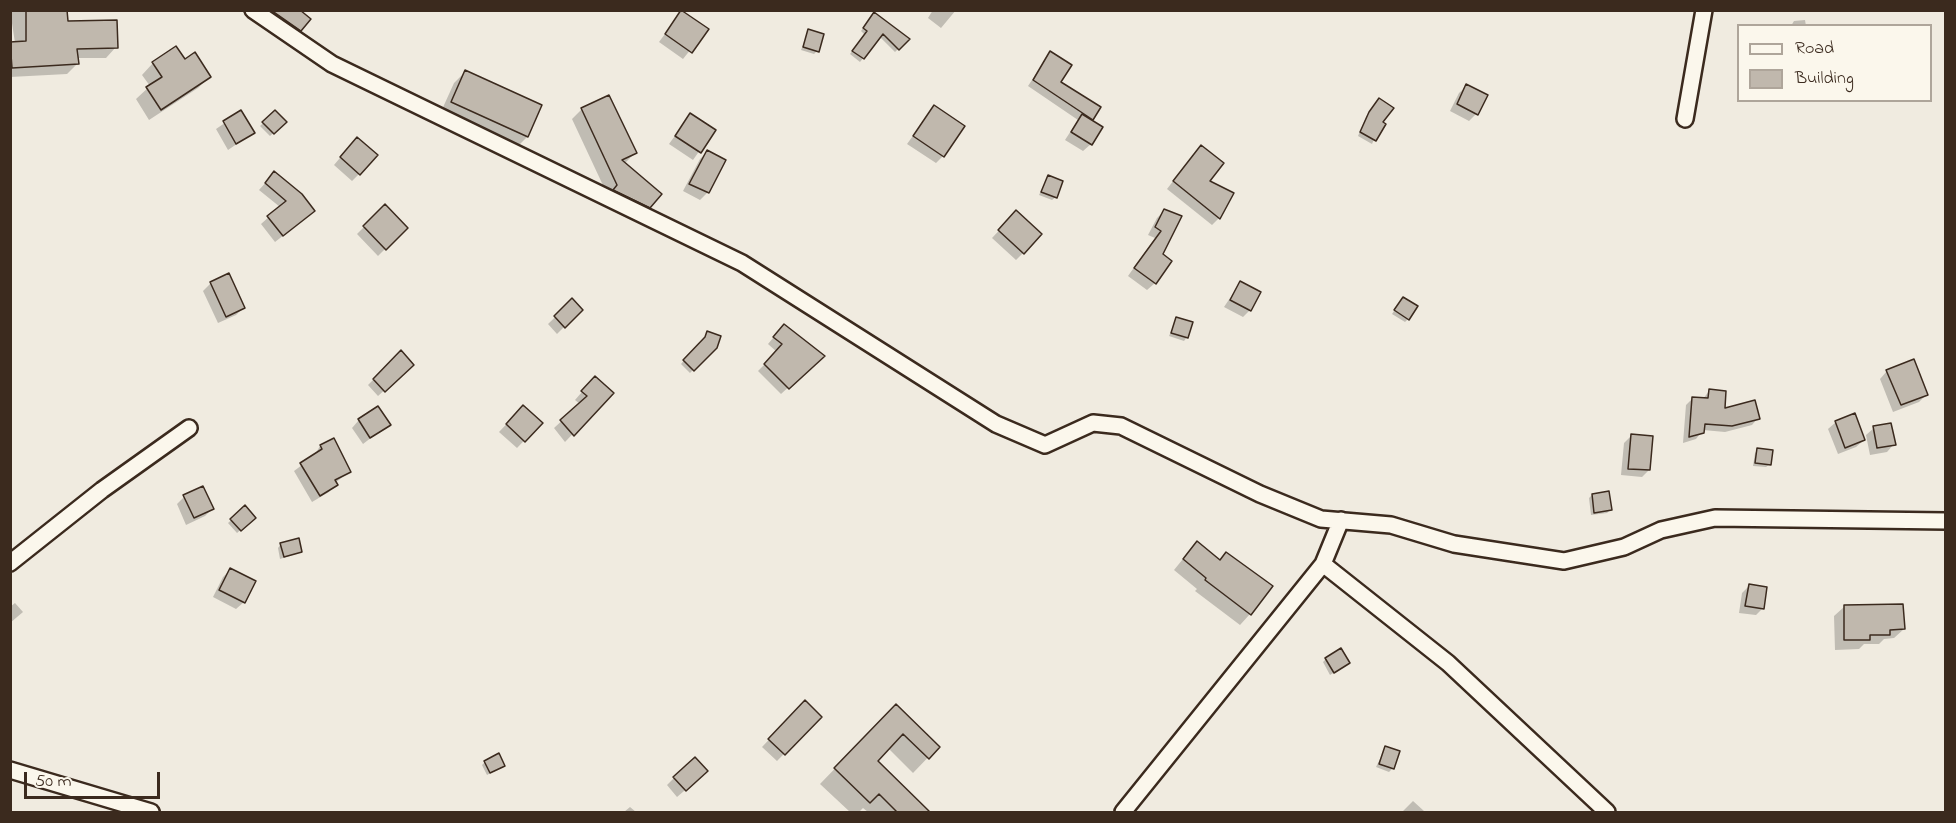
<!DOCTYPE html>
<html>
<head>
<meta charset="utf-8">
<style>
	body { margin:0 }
	#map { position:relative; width:1956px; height:823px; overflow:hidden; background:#f0ebe0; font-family:"Indie Flower",sans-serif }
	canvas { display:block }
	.frame { position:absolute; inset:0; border:12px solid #3b2a1e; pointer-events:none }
	.legend { position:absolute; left:1737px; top:24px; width:195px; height:78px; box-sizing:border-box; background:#fbf7ec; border:2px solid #aea59a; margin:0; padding:8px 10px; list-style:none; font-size:18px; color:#3b2a1e }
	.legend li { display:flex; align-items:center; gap:12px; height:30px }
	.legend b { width:30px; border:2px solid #aea59a }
	.scale { position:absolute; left:24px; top:772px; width:136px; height:27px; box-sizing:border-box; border:3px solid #3b2a1e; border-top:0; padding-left:8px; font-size:18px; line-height:21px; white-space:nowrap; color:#3b2a1e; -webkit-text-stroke:4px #fbf7ec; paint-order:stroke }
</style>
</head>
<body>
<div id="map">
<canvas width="1956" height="823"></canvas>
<div class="frame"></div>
<ul class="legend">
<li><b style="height:8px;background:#fbf7ec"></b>Road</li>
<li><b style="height:16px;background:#c0b8ad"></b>Building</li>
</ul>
<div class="scale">50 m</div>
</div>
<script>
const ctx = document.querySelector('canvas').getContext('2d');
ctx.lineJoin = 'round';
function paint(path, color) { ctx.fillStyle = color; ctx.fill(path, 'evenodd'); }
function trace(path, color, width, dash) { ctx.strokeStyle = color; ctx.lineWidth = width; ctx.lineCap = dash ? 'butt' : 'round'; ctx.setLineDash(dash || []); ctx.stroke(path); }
paint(new Path2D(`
	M 10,10 L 65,10 L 67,22 L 116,47 L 106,58 L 77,58 L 78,63 L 67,74 L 10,77 L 10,44 L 15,43 Z
	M 269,10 L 298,10 L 300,30 L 293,37 L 264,18 Z
	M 933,10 L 956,10 L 941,28 L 928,18 Z
	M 682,11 L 707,29 L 683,59 L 659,42 Z
	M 871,17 L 908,39 L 895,52 L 880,37 L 860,62 L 850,54 L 865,35 L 861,31 Z
	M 1805,20 L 1806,26 L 1791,26 L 1794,21 Z
	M 809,31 L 817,51 L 814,54 L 801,50 Z
	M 1050,53 L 1059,82 L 1099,107 L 1090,121 L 1091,144 L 1083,151 L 1065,140 L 1078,120 L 1028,86 Z
	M 184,61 L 209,77 L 198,88 L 149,120 L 136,99 L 150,86 L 142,75 L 153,63 Z
	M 465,72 L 540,106 L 527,137 L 516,148 L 440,114 L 454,83 Z
	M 1467,86 L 1476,114 L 1469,121 L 1450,111 L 1459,93 Z
	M 1376,103 L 1381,123 L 1372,144 L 1358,136 L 1366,117 Z
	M 934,107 L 943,156 L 936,163 L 907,144 Z
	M 582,109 L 635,153 L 624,164 L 649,207 L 639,217 L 608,196 L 572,119 Z
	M 241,112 L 253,133 L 228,150 L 216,129 Z
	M 275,112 L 285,122 L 270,136 L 260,126 Z
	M 690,115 L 714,130 L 693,160 L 669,144 Z
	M 350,146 L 359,174 L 352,181 L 334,165 Z
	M 707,152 L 723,160 L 707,193 L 700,200 L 683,191 L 700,159 Z
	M 1194,154 L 1207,181 L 1219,218 L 1212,225 L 1167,189 Z
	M 1048,177 L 1056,197 L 1052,200 L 1039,195 Z
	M 268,180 L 307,217 L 275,242 L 261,224 L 280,207 L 259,190 Z
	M 385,206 L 406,228 L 378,256 L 357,234 Z
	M 1164,211 L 1161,255 L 1155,283 L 1147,290 L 1128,276 L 1155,238 L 1148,235 L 1157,218 Z
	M 1009,220 L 1023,253 L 1016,260 L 992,238 Z
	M 228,275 L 243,308 L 236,315 L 218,323 L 203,291 L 211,283 Z
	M 1240,283 L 1250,310 L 1243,317 L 1224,307 Z
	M 572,301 L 581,310 L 557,334 L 548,324 Z
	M 1400,302 L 1408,319 L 1405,322 L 1392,314 Z
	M 1177,318 L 1187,337 L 1184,341 L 1169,336 Z
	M 778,332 L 816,362 L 781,394 L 758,371 L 777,352 L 768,344 Z
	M 708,333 L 715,347 L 690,373 L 681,364 Z
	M 401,352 L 412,365 L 378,396 L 368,385 Z
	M 1887,371 L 1926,395 L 1919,402 L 1893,412 L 1880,379 Z
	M 588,385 L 612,393 L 565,442 L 554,428 L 580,404 L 575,400 Z
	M 1709,391 L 1723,410 L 1758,418 L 1752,425 L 1725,432 L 1703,430 L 1696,439 L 1683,443 L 1686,405 L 1693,398 L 1703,399 Z
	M 516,414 L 541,423 L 517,448 L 499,432 Z
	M 359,420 L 389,424 L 363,444 L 352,428 Z
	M 1836,422 L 1864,440 L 1856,447 L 1838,454 L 1828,429 Z
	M 1874,428 L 1894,444 L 1887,452 L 1870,455 L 1866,435 Z
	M 1631,436 L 1649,470 L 1642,477 L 1621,475 L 1624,443 Z
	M 333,440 L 349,472 L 335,483 L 329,492 L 312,502 L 294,471 L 314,456 L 320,446 Z
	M 1758,450 L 1770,464 L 1766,467 L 1753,466 L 1755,453 Z
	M 1592,495 L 1610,510 L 1607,513 L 1591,515 L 1589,498 Z
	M 184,497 L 212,509 L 205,516 L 186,525 L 177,504 Z
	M 245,508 L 254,518 L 237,533 L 228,523 Z
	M 281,544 L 301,552 L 280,559 L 278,548 Z
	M 1187,554 L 1219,561 L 1226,554 L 1250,614 L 1240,625 L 1195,591 L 1197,589 L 1174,570 Z
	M 230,570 L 244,602 L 236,609 L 213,597 L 223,577 Z
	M 1749,586 L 1763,608 L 1756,615 L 1739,613 L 1742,593 Z
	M 15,603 L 23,612 L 10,623 L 10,607 Z
	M 1844,607 L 1904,629 L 1894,638 L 1884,639 L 1879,644 L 1864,644 L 1859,649 L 1835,650 L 1834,616 Z
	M 1326,659 L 1349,663 L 1330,675 L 1323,662 Z
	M 805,702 L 820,717 L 777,761 L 762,747 Z
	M 881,721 L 938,747 L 913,773 L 888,748 L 876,761 L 929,812 L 868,812 L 863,808 L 859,812 L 850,812 L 820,784 Z
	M 1386,747 L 1393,768 L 1389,772 L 1376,767 Z
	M 485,762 L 500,768 L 487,775 L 482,765 Z
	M 674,778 L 698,779 L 677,797 L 667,785 Z
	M 1413,801 L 1424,811 L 1423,812 L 1402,812 Z
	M 630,807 L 636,812 L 624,812 Z`), '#0003');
const building = new Path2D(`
	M 26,10 L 67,10 L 68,21 L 117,20 L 118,48 L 77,49 L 79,64 L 12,68 L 10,42 L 26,41 Z
	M 271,10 L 300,10 L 311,19 L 301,31 Z
	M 681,10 L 709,29 L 692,53 L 665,34 Z
	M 874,12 L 910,39 L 899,50 L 883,34 L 864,59 L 852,51 L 867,31 L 863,28 Z
	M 808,29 L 824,34 L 819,52 L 803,47 Z
	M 176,46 L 185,59 L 195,52 L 211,77 L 161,110 L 146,87 L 162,77 L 152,62 Z
	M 1050,51 L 1072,65 L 1061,82 L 1101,107 L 1093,120 L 1033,80 Z
	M 465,70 L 542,105 L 528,137 L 451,102 Z
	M 1466,84 L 1488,95 L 1478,115 L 1457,104 Z
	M 609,95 L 637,153 L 622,160 L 662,194 L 650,208 L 613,190 L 617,185 L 581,108 Z
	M 1379,98 L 1394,108 L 1383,122 L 1386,124 L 1376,141 L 1360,132 L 1369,112 Z
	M 934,105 L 965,126 L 944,157 L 913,136 Z
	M 241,110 L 255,133 L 236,144 L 223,121 Z
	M 275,110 L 287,122 L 274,134 L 262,122 Z
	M 690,113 L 716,130 L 701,153 L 675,136 Z
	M 1082,114 L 1103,127 L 1092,145 L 1071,132 Z
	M 357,137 L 378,155 L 360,175 L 340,157 Z
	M 1201,145 L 1224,163 L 1210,181 L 1234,193 L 1220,219 L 1173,181 Z
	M 707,150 L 726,160 L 709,193 L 689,184 Z
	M 274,171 L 302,194 L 315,211 L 283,236 L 267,216 L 286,201 L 265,183 Z
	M 1048,175 L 1063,181 L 1057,198 L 1041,192 Z
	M 385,204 L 408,228 L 386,250 L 363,226 Z
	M 1164,209 L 1182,216 L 1163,254 L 1172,261 L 1156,284 L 1134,268 L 1161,231 L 1155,227 Z
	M 1016,210 L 1042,234 L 1024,254 L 998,230 Z
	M 229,273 L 245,308 L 226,317 L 210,282 Z
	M 1240,281 L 1261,292 L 1251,311 L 1230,300 Z
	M 1403,297 L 1418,306 L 1409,320 L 1394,310 Z
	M 572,298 L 583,310 L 565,328 L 554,316 Z
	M 1176,317 L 1193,322 L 1188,338 L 1171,333 Z
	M 784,324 L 825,356 L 789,389 L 764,364 L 782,344 L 773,337 Z
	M 707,331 L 721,336 L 717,348 L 694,371 L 683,360 L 705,337 Z
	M 401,350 L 414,365 L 385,392 L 373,379 Z
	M 1914,359 L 1928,395 L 1901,405 L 1886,370 Z
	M 595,376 L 614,393 L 574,436 L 560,420 L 587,396 L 581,391 Z
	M 1709,389 L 1726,391 L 1725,408 L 1755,400 L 1760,419 L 1732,426 L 1705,424 L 1704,433 L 1689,437 L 1692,397 L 1708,398 Z
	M 523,405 L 543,423 L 525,442 L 506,424 Z
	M 378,406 L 391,425 L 370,438 L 358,419 Z
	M 1855,413 L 1865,440 L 1845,448 L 1835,421 Z
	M 1891,423 L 1896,445 L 1877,448 L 1873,426 Z
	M 1631,434 L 1653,436 L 1650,470 L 1628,469 Z
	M 334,438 L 351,472 L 335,480 L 338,485 L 320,496 L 300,463 L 322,449 L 320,445 Z
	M 1757,448 L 1773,450 L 1771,465 L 1755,463 Z
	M 203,486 L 214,509 L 194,518 L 183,495 Z
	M 1609,491 L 1612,510 L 1594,513 L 1592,494 Z
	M 245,505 L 256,518 L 241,531 L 230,519 Z
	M 299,538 L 302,552 L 284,557 L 280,543 Z
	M 1197,541 L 1220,560 L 1226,552 L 1273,586 L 1251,615 L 1205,580 L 1206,578 L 1183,559 Z
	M 230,568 L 256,581 L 245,603 L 219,590 Z
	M 1749,584 L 1767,587 L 1764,609 L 1745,606 Z
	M 1903,604 L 1905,629 L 1890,630 L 1890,635 L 1870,635 L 1870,640 L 1844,640 L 1844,605 Z
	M 1341,648 L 1350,663 L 1334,673 L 1325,658 Z
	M 805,700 L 822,717 L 785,755 L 768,739 Z
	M 896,704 L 940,747 L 929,759 L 903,734 L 878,761 L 931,813 L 898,813 L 879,794 L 870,803 L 834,768 Z
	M 1385,746 L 1400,751 L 1394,769 L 1379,764 Z
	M 499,753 L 505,766 L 490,773 L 484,761 Z
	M 695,757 L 708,771 L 686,791 L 673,777 Z`);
paint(building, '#c0b8ad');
trace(building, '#3b2a1e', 1.5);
const minor = new Path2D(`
	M 253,10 L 332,64 L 742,263 L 996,424 L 1045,445 L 1093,423 L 1121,426 L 1260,494 L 1321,519 L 1391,525 L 1454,544 L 1564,561 L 1624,547 L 1661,530 L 1715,518 L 1946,521
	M 1685,119 L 1704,10
	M 10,563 L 102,490 L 189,428
	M 1323,564 L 1448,663 L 1607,812
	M 10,770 L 151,812
	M 1123,812 L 1323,564 L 1341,520`);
trace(minor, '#3b2a1e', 20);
trace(minor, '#fbf7ec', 15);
</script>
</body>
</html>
